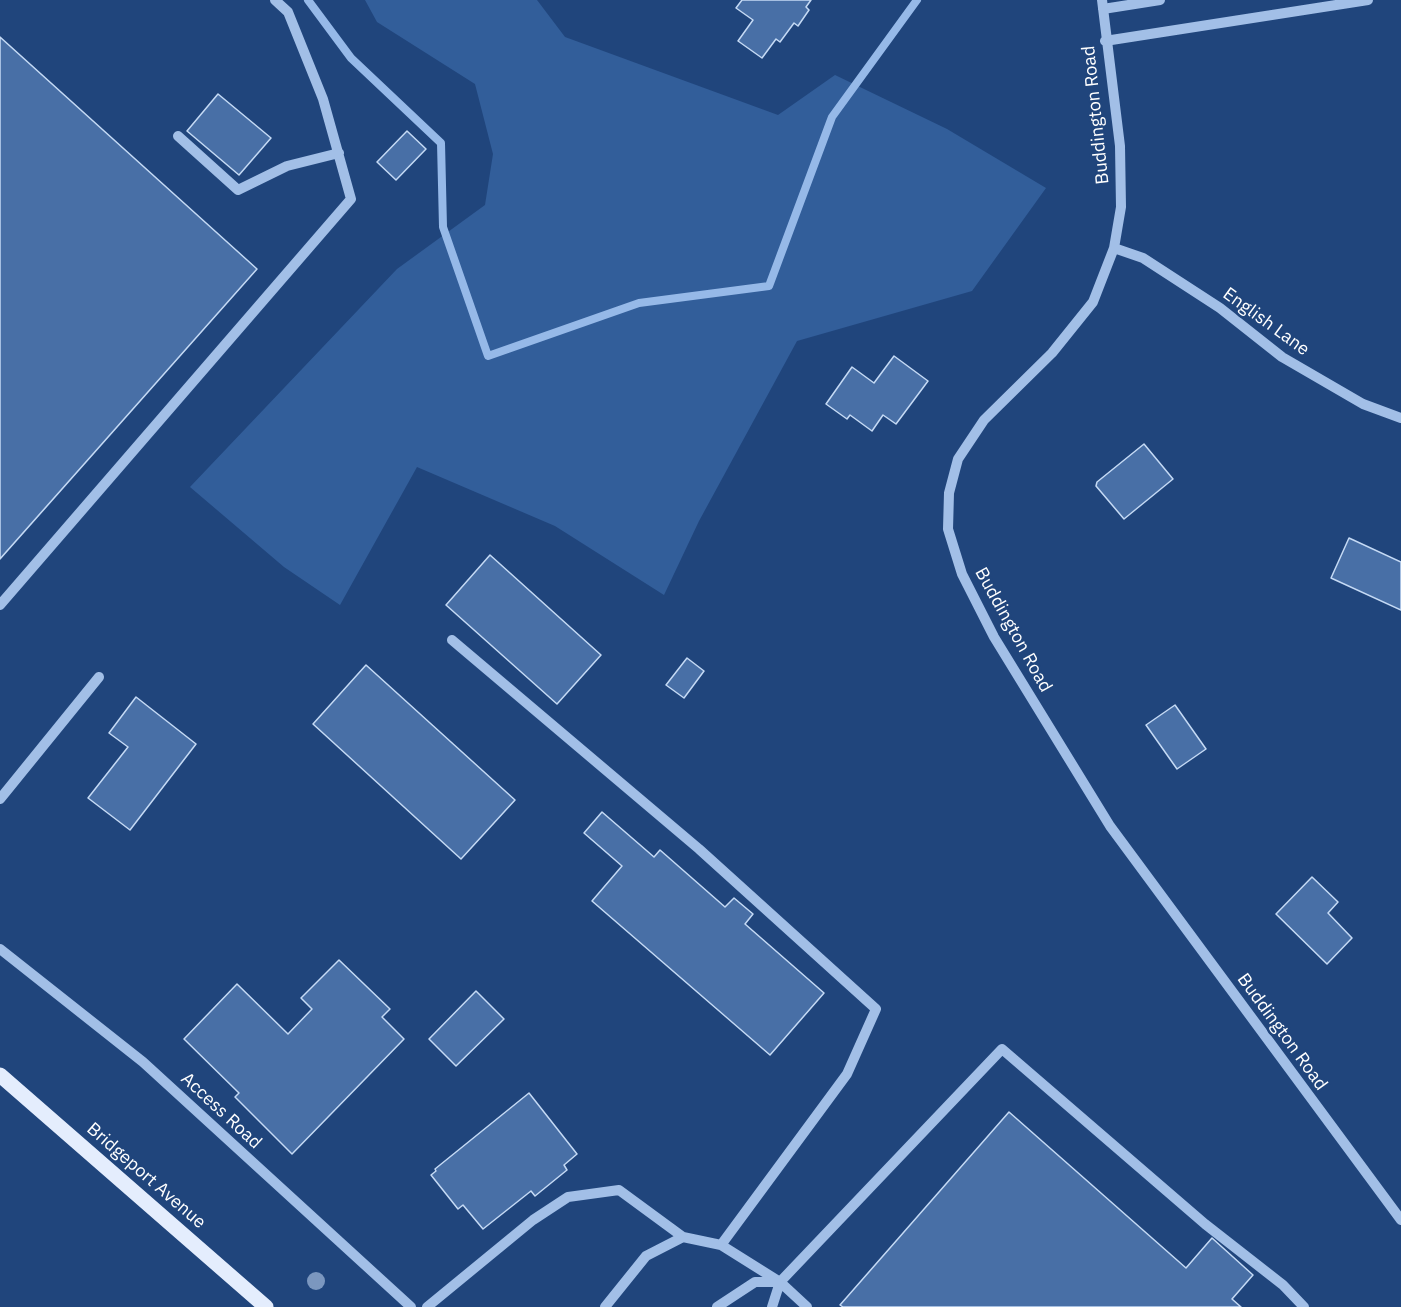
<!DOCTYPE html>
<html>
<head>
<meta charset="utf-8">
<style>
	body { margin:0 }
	canvas { display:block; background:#20457c }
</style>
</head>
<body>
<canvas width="1401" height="1307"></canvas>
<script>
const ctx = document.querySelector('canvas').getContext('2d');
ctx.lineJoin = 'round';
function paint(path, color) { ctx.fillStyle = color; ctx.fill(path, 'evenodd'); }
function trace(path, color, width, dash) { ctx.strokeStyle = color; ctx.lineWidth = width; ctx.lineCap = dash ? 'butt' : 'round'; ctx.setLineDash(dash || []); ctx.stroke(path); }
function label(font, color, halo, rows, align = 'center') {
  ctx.font = font + ' "IBM Plex Sans",sans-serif'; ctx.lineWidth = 5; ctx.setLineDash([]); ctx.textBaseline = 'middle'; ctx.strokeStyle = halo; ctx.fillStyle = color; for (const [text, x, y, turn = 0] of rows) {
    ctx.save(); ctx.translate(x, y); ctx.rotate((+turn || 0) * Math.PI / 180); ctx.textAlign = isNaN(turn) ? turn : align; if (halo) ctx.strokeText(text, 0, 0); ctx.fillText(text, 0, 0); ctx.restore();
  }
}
paint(new Path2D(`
	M 365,0 L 537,0 L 565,37 L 778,115 L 835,75 L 947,129 L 1046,188 L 972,291 L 797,341 L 699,521 L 664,595 L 555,526 L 417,467 L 340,605 L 284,567 L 190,487 L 397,269 L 485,205 L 493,154 L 475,84 L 377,22 Z`), '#325e9a');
trace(new Path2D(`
	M 308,0 L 351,58 L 441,143 L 443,227 L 488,356 L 639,303 L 769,286 L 832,117 L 917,0`), '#96b9e8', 8);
const building = new Path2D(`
	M 742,0 L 811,0 L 806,7 L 809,10 L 798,26 L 794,23 L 780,42 L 776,39 L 762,58 L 738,41 L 753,20 L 736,8 Z
	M 0,37 L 257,269 L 0,559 Z
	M 218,94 L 271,138 L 239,175 L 187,131 Z
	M 407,131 L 426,149 L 396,180 L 377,162 Z
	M 894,356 L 928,381 L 896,424 L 883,415 L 872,431 L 850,415 L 847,419 L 826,404 L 852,367 L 874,383 Z
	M 1144,444 L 1173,479 L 1124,519 L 1096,486 L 1097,482 Z
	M 1349,538 L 1401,562 L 1401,610 L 1331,578 Z
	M 490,555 L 601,655 L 557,704 L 446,605 Z
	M 687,658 L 704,671 L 684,698 L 666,685 Z
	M 366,665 L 515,800 L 461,859 L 313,724 Z
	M 136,697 L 196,744 L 130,830 L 88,798 L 128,747 L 109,733 Z
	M 1175,705 L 1206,749 L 1177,769 L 1146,725 Z
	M 602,812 L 654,857 L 660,850 L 725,907 L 734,898 L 753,914 L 745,924 L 824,993 L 770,1055 L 592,901 L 622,866 L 584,833 Z
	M 1312,877 L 1338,902 L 1328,913 L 1352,938 L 1327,964 L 1276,914 Z
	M 339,960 L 390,1009 L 382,1017 L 404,1039 L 292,1154 L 235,1097 L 239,1093 L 184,1039 L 237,984 L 288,1034 L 312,1009 L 301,998 Z
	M 476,991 L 504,1019 L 456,1066 L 429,1039 Z
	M 529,1093 L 577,1154 L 564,1165 L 567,1170 L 535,1196 L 531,1191 L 483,1229 L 463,1205 L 458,1209 L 431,1175 L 436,1171 L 435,1169 Z
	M 1009,1112 L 1186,1268 L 1212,1238 L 1253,1275 L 1232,1299 L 1241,1307 L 843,1307 L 840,1305 Z`);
paint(building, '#486fa6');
trace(building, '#c5daf5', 1.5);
trace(new Path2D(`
	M 1102,0 L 1120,146 L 1121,207 L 1114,248 L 1093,302 L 1052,353 L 984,420 L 958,459 L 949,493 L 948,529 L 962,574 L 994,637 L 1110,826 L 1401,1220
	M 1103,9 L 1160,0
	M 1105,41 L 1368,0
	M 178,136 L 238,190 L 287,166 L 339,153
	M 1114,248 L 1143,258 L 1220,308 L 1282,357 L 1363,404 L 1401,418
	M 0,605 L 351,199 L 323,99 L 288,12 L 275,0
	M 452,640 L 699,849 L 876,1009 L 847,1074 L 721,1245
	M 0,799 L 99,677
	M 0,949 L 143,1062 L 411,1307
	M 427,1307 L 533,1220 L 568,1197 L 619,1190 L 683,1237
	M 605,1307 L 646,1256 L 683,1237 L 721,1245 L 780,1282 L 807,1307
	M 717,1307 L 755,1282 L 780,1282
	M 772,1307 L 780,1282 L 1002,1049 L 1205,1224 L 1283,1285 L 1304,1307`), '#a2bfe7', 10);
trace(new Path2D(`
	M 0,1075 L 266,1307`), '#e4edfd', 15);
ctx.fillStyle = '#7b97bf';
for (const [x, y] of [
	[316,1281]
]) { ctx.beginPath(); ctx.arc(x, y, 9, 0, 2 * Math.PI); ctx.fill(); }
label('18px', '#fff', '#20457c', [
	["Buddington Road",1096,115,-96],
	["English Lane",1266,322,36],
	["Buddington Road",1013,630,61],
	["Buddington Road",1282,1032,54],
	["Access Road",221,1111,43],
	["Bridgeport Avenue",146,1176,41]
]);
</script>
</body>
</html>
